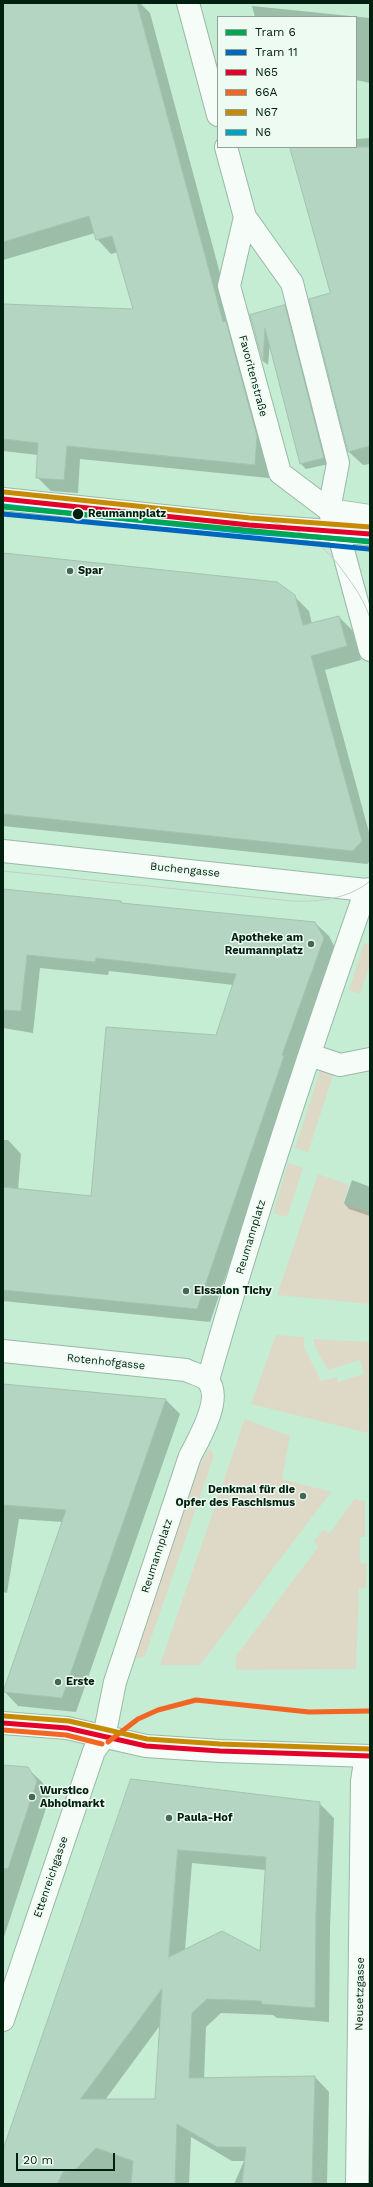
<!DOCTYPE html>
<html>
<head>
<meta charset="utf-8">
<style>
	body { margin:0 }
	#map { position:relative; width:373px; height:2187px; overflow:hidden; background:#c4edd3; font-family:"Work Sans",sans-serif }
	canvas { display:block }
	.frame { position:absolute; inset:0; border:4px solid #01200f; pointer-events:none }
	.legend { position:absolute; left:217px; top:16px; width:140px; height:132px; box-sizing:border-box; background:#edfbf2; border:1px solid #8fa397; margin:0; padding:5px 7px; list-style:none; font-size:12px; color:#01200f }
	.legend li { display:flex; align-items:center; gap:8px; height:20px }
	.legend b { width:20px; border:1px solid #8fa397 }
	.scale { position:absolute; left:16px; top:2153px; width:99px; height:18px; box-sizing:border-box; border:2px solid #01200f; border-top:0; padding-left:5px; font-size:12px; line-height:14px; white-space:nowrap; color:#01200f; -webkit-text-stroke:3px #edfbf2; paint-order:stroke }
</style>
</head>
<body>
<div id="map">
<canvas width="373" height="2187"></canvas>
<div class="frame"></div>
<ul class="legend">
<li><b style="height:5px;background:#00a651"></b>Tram 6</li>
<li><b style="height:5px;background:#0065bd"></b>Tram 11</li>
<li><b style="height:5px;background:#e4002b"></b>N65</li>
<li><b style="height:5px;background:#f26522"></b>66A</li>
<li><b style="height:5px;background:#c68b03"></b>N67</li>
<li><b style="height:5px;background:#00a2c4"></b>N6</li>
</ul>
<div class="scale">20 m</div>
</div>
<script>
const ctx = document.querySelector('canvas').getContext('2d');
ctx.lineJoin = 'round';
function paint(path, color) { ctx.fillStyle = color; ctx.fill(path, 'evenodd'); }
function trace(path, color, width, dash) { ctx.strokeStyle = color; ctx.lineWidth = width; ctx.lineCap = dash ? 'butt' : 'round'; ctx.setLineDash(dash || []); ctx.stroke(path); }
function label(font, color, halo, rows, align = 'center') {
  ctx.font = font + ' "Work Sans",sans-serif'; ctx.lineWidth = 3; ctx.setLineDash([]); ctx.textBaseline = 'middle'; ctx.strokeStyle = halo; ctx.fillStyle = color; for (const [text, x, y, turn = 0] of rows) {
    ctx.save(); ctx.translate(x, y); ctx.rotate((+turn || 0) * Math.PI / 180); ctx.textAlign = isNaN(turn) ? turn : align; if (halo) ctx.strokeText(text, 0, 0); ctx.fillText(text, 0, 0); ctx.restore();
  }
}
paint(new Path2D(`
	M 364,943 L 370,944 L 370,965 L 360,994 L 349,990 Z
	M 321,1068 L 334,1073 L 308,1152 L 295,1148 Z
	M 288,1163 L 303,1168 L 287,1217 L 273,1213 Z
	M 318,1174 L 349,1185 L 343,1203 L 370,1213 L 370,1304 L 277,1295 Z
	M 276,1335 L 304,1337 L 304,1347 L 321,1381 L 337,1377 L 338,1382 L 364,1374 L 360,1360 L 328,1370 L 314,1345 L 314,1339 L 370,1342 L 368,1433 L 251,1404 Z
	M 245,1419 L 290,1436 L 282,1479 L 331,1492 L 200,1665 L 160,1665 Z
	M 210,1448 L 214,1456 L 146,1653 L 144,1657 L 131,1659 L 195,1473 Z
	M 354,1499 L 365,1501 L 365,1537 L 360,1537 L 360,1563 L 367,1564 L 366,1588 L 359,1588 L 356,1669 L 236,1670 L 236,1656 L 319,1546 L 313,1542 L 323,1530 L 330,1533 Z`), '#ded9c7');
paint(new Path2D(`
	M 3,3 L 140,3 L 150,13 L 236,333 L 271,451 L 269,478 L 80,459 L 78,493 L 51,491 L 37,477 L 38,455 L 3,451 L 3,305 L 135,310 L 118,252 L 111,254 L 97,239 L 95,233 L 3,260 Z
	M 252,6 L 370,18 L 370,83 L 356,80 L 356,17 L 255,17 Z
	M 370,138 L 370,464 L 363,465 L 349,452 L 332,294 L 356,139 Z
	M 284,306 L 290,312 L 329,464 L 306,469 L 301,464 L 270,343 L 268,365 L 263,361 L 251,315 Z
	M 3,554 L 294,596 L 309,611 L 312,624 L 339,617 L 353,631 L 361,660 L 325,670 L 370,836 L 370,861 L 367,864 L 3,826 Z
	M 3,890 L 120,902 L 122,904 L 315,923 L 329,936 L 337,952 L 210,1322 L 3,1301 L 3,1140 L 8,1140 L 21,1154 L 18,1189 L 92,1197 L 217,1036 L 234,985 L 109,971 L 108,975 L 40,968 L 33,1033 L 3,1028 Z
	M 352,1180 L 370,1187 L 370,1216 L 349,1209 L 344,1203 Z
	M 3,1385 L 166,1400 L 180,1414 L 76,1712 L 18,1706 L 5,1692 L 63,1522 L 19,1519 L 7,1593 L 3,1592 Z
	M 3,1766 L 27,1768 L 42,1782 L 50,1796 L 3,1940 Z
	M 132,1780 L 319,1803 L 334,1818 L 330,1929 L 329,2022 L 277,2018 L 273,2015 L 221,2013 L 206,2027 L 204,2079 L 315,2077 L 329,2092 L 327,2184 L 234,2184 L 244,2161 L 232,2161 L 191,2137 L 189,2184 L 3,2184 L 3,2150 ZM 192,1863 L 266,1870 L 260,1953 L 185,1950 ZM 161,2024 L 156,2100 L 105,2100 Z`), '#0003');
const building = new Path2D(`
	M 3,3 L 137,3 L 223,322 L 226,321 L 257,436 L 255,465 L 67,446 L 64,480 L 36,478 L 38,443 L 3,439 L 3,304 L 133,309 L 112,236 L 96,240 L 89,216 L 3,242 Z
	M 290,147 L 370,147 L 370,446 L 348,452 L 309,299 L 330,293 Z
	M 285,305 L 324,458 L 300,464 L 265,328 L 263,361 L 250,315 Z
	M 3,553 L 277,582 L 295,595 L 303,625 L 339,616 L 347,646 L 311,656 L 362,841 L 353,851 L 3,814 Z
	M 3,889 L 121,901 L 121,903 L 315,922 L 324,938 L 282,1055 L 284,1056 L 197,1309 L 3,1290 L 3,1187 L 91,1196 L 106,1027 L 216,1035 L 236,974 L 96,958 L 95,962 L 27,955 L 21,1011 L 3,1010 Z
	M 3,1384 L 166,1399 L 62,1698 L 3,1692 L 66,1510 L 3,1505 Z
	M 3,1765 L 28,1767 L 37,1781 L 8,1869 L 3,1868 Z
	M 131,1779 L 320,1802 L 316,1914 L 315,2008 L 262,2004 L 261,2001 L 207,1999 L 192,2013 L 189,2078 L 315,2076 L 312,2184 L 242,2184 L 246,2147 L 217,2147 L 177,2124 L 175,2184 L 131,2184 L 133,2161 L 96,2148 L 76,2169 L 63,2172 L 57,2184 L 3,2184 L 3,2150 ZM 178,1850 L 266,1857 L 260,1951 L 222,1931 L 169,1957 ZM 162,1989 L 155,2099 L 81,2099 Z`);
paint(building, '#b4d5c1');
trace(building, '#a3c3af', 1);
const pedestrian = new Path2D(`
	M 188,3 L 218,115
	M 226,147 L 245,217 L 292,283 L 338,463 L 329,510 L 340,539 L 370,650
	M 245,217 L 229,286 L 280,473 L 329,510 L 370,516
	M 3,499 L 249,525 L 370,534
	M 310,1055 L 340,1065 L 370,1059
	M 208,1380 C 255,1215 309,1052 366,890 L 370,889`);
const minor = new Path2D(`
	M 3,851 L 366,890
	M 3,1351 L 186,1370 C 192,1373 204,1376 208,1381 C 223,1398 199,1439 190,1456 L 115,1682 L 104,1737 L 94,1751 L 3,2020
	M 357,2184 L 362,1781 L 366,1756`);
const tertiary = new Path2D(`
	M 3,1723 L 67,1728 L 146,1746 L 220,1751 L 370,1756`);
trace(pedestrian, '#99b9a5', 24);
trace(minor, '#99b9a5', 24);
trace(tertiary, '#99b9a5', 24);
trace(pedestrian, '#f6fcf8', 22);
trace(minor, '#f6fcf8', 22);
trace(tertiary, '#f6fcf8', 22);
trace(new Path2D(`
	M 239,515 C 291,525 317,532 348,578 C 357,590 365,603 370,618
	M 3,871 L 292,901 C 319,902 349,899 370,881`), '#c1cec6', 1);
trace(new Path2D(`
	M 3,499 L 249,525 L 370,534
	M 3,1723 L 67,1728 L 146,1746 L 220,1751 L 370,1756`), '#e4002b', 5);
trace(new Path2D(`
	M 3,1730 L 66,1735 L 102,1744
	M 108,1742 L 138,1719 L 158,1710 L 196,1700 L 309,1712 L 370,1711`), '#f26522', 5);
trace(new Path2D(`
	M 4,492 L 250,518 L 370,527
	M 4,1716 L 69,1721 L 147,1739 L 220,1744 L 370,1749`), '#c68b03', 5);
trace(new Path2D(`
	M 3,506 L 248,532 L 369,541`), '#00a2c4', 5);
trace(new Path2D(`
	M 3,507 L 370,542`), '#00a651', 5);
trace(new Path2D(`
	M 3,514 L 369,549`), '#0065bd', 5);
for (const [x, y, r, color] of [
	[78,514,6,"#01200f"],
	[70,571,4,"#456854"],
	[311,944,4,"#456854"],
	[186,1291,4,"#456854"],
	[303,1496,4,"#456854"],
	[58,1682,4,"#456854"],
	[32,1797,4,"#456854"],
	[169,1818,4,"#456854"]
]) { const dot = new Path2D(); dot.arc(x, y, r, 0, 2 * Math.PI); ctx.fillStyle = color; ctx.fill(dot); trace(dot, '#edfbf2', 1.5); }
label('11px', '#01200f', '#edfbf2', [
	["Favoritenstraße",253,376,75],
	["Buchengasse",185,870,6],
	["Reumannplatz",251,1237,-73],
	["Rotenhofgasse",106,1362,6],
	["Reumannplatz",157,1556,-72],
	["Ettenreichgasse",51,1877,-71],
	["Neusetzgasse",360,1994,-89]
]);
label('bold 11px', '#01200f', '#edfbf2', [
	["Reumannplatz",88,514]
], 'left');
label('bold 11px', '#01200f', '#edfbf2', [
	["Spar",78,571],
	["Apotheke am",303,938,"right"],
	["Reumannplatz",303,951,"right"],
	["Eissalon Tichy",194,1291],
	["Denkmal für die",295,1490,"right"],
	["Opfer des Faschismus",295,1503,"right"],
	["Erste",66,1682],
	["Wurstico",40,1791],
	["Abholmarkt",40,1804],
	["Paula-Hof",177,1818]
], 'left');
</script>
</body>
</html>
